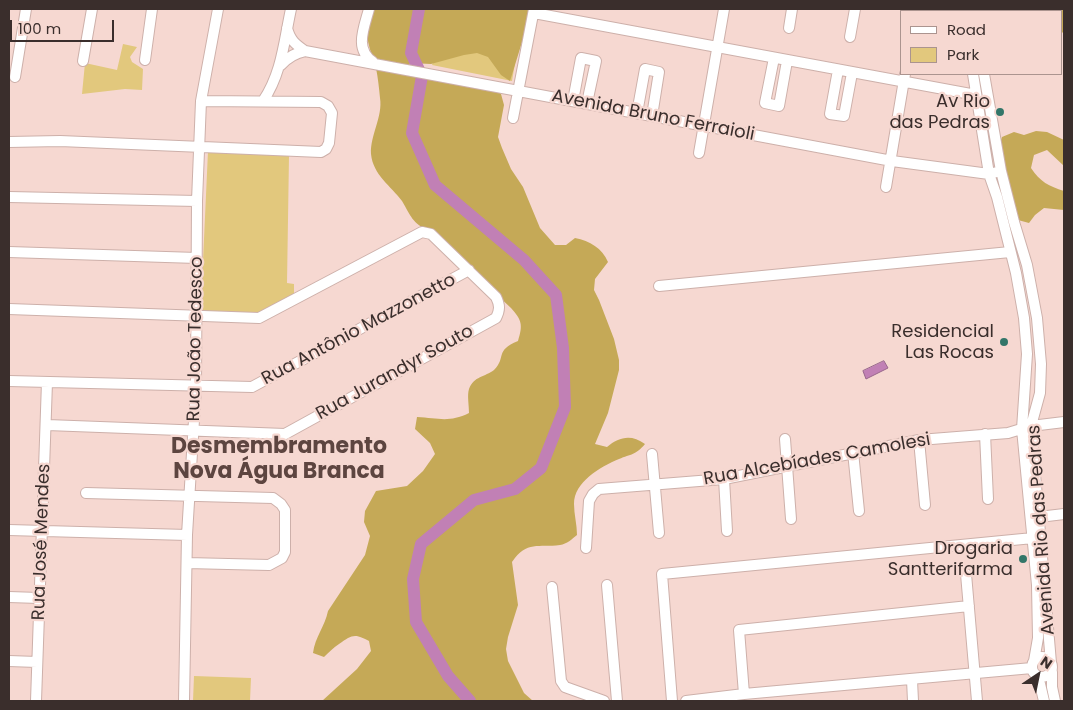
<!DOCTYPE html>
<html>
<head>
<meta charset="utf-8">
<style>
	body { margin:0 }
	#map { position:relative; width:1073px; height:710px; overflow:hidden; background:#f6d8d1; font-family:Poppins,sans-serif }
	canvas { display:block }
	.frame { position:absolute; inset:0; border:10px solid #3a2e2c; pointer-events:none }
	.legend { position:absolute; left:900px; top:10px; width:162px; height:65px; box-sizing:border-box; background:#f6d8d1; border:1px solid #ab948f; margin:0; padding:6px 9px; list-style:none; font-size:15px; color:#3a2e2c }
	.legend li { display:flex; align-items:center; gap:10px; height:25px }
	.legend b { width:25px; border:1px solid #ab948f }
	.north { position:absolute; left:1013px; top:650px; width:50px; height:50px; -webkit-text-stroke:4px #f6d8d1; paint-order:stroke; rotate:34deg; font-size:14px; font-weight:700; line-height:20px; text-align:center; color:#3a2e2c }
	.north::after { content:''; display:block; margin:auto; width:18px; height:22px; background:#3a2e2c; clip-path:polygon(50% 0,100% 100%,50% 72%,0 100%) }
	.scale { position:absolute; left:10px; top:20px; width:104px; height:22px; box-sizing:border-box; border:2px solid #3a2e2c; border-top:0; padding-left:6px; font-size:15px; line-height:18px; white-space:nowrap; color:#3a2e2c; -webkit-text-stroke:4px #f6d8d1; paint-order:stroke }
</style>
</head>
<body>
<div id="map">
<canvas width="1073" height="710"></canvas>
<div class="frame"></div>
<ul class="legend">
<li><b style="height:6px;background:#fff"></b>Road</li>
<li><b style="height:14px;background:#e2c87d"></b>Park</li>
</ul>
<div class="north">N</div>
<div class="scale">100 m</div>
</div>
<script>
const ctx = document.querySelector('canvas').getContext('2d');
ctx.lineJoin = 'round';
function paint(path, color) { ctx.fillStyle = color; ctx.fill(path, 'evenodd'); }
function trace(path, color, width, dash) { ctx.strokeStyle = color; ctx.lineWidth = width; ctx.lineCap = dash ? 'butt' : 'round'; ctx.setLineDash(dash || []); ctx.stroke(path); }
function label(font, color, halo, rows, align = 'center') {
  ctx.font = font + ' Poppins,sans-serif'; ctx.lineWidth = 4.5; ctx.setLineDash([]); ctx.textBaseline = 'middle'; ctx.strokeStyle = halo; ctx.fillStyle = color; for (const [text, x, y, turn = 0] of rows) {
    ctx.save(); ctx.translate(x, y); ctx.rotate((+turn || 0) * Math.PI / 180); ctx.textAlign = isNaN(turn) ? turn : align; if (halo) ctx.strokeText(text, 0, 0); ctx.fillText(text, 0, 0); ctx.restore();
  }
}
paint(new Path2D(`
	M 524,9 L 512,81 L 432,65 L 445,31 Z
	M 123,44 L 137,47 L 130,57 L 132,62 L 143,69 L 142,90 L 125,89 L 82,94 L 85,63 L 117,70 Z
	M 208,151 L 289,156 L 287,283 L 294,284 L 294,297 L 259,315 L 203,313 L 202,283 Z
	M 194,676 L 251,678 L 250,701 L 193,701 Z`), '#e2c87d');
paint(new Path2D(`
	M 370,9 L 530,9 L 523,39 L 510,81 L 501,75 L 488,57 L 477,53 L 464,55 L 431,64 L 410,63 L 408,73 L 493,88 L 501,94 L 504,105 L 498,137 L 502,148 L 511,169 L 523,187 L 540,228 L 555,245 L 566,245 L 575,238 C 590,241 602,248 608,262 L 595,279 L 594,290 L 599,300 L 614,339 L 619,360 L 619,370 L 608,413 L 595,444 L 607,447 C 619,437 631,434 645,444 C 636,455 631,454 619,459 C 600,467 574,482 574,504 C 574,514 577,525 577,535 C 572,539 567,544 560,545 C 538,548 527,540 512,562 L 518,605 L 508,637 L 506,649 L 508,661 L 524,693 L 533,701 L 322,701 L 357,669 L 371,651 L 369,641 C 354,633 352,635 339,644 C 333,648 329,652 324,657 L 313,653 C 315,637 325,626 328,611 L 365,555 L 370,536 L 364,522 L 365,511 L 376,491 L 407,486 L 423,471 L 435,454 L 430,443 L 415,429 L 417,417 C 438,418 449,423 469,413 C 469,405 467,395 469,389 C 474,376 485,377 494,370 C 507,357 494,351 518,341 C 523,325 522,320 511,308 L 429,231 C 412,223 411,216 402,201 C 391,186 373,175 371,154 C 370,135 383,117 380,98 C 379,88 378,78 376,68 C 372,55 366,41 367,27 C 367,21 369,15 370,9 Z
	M 1033,9 L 1064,9 L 1064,34 L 1062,32 L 1062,11 L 1035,11 Z
	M 1036,131 L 1047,132 L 1064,140 L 1064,166 L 1047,150 L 1034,155 L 1031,168 C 1040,182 1049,186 1064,191 L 1064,210 L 1044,208 L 1035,215 L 1029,223 L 1018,220 L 998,148 L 1002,137 L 1014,132 L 1024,135 Z`), '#c5a957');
const water = new Path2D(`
	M 884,361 L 888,368 L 866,379 L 863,371 Z`);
paint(water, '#c180b5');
trace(water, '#98678c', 1);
trace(new Path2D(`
	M 419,9 L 411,53 L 422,76 L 412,133 L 435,185 L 524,260 L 556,295 L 563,348 L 565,407 L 541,468 L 515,489 L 474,500 L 421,544 L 413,579 L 416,622 L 448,676 L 470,701`), '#c180b5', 12);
const minor = new Path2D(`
	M 369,9 C 364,28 354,49 373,62
	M 963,9 L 963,11
	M 972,9 L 973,11
	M 916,11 L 916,9
	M 534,13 L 976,95
	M 287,28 C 290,40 295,44 305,51 L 892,161 L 989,174 L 1001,171
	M 789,28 L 792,9
	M 850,37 L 855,9
	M 774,58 L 765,103 L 779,106 L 787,61
	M 145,60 L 152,9
	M 83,61 L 92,9
	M 281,65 C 288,57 295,53 305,51
	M 838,70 L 830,114 L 844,116 L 852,73
	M 973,74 L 989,174 L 997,197 L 1016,273 L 1024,318 L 1027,354 L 1022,429 L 1037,585 L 1038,638 L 1034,661
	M 984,74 L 1001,171 L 1014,222 L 1027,265 L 1037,318 L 1041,364 L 1040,393 L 1031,426 L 1051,663
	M 15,77 L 26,9
	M 263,101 C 282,73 284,41 291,9
	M 573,101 L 581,58 L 596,61 L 587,103
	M 637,113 L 645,69 L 659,72 L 652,116
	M 513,118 L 534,9
	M 9,142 L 60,141 L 321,152 L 326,149 L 329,143 L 332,113 L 328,106 L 321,102 L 201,101
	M 699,153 L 724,9
	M 886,187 L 905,74
	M 9,197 L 197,201
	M 9,252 L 197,258
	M 659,286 L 1010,252
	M 9,309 L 259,318 L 422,232 L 431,234 L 496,297 C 500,305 500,310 496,318 L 285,434 L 47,425
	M 9,381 L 252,387 L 469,270
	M 985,434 L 988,499
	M 785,439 L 791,519
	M 919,440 L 925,505
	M 853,452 L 859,511
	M 652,454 L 659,533
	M 724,479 L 727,531
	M 86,493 L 273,498 L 281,504 L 285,510 L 285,552 L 282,558 L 269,565 L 187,563
	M 1035,513 L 1039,517 L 1064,514
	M 9,530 L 187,535
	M 586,548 L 589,501 L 593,494 L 599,489 L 724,479 L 919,440 L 1008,433 L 1031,426 L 1064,422
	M 966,574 L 977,701
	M 607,585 L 617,701
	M 552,587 L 561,681 L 565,687 L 604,701
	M 9,597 L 39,598
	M1032 667a10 10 0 1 1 20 0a10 10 0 1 1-20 0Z
	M 9,661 L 37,662
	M 1052,672 L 1052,687 L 1055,701
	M 1035,674 L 1040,684 L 1044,701
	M 912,680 L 913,701
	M 744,694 L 739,630 L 969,606
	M 36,701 L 47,382
	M 184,701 L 187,535 L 196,387 L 197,201 L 201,101 L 218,9
	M 672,701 L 662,574 L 1033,538
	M 686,701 L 744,694 L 1032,668`);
trace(minor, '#cdb0aa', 12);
trace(minor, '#fff', 10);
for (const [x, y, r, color] of [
	[1000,112,5,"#337669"],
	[1004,342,5,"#337669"],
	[1023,559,5,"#337669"]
]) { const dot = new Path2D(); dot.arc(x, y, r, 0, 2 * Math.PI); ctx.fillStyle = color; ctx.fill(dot); trace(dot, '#f6d8d1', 2); }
label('18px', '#3a2e2c', '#f6d8d1', [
	["Av Rio",990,102],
	["das Pedras",990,123],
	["Residencial",994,332],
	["Las Rocas",994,353],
	["Drogaria",1013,549],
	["Santterifarma",1013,570]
], 'right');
label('18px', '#3a2e2c', '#f6d8d1', [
	["Avenida Bruno Ferraioli",653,116,11],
	["Rua Antônio Mazzonetto",359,330,-28],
	["Rua João Tedesco",196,339,-89],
	["Rua Jurandyr Souto",395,373,-29],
	["Rua Alcebíades Camolesi",817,460,-10],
	["Avenida Rio das Pedras",1042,530,-94],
	["Rua José Mendes",42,542,-88]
]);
label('bold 22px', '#5d4540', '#f6d8d1', [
	["Desmembramento",279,447],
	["Nova Água Branca",279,472]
]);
</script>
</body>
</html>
